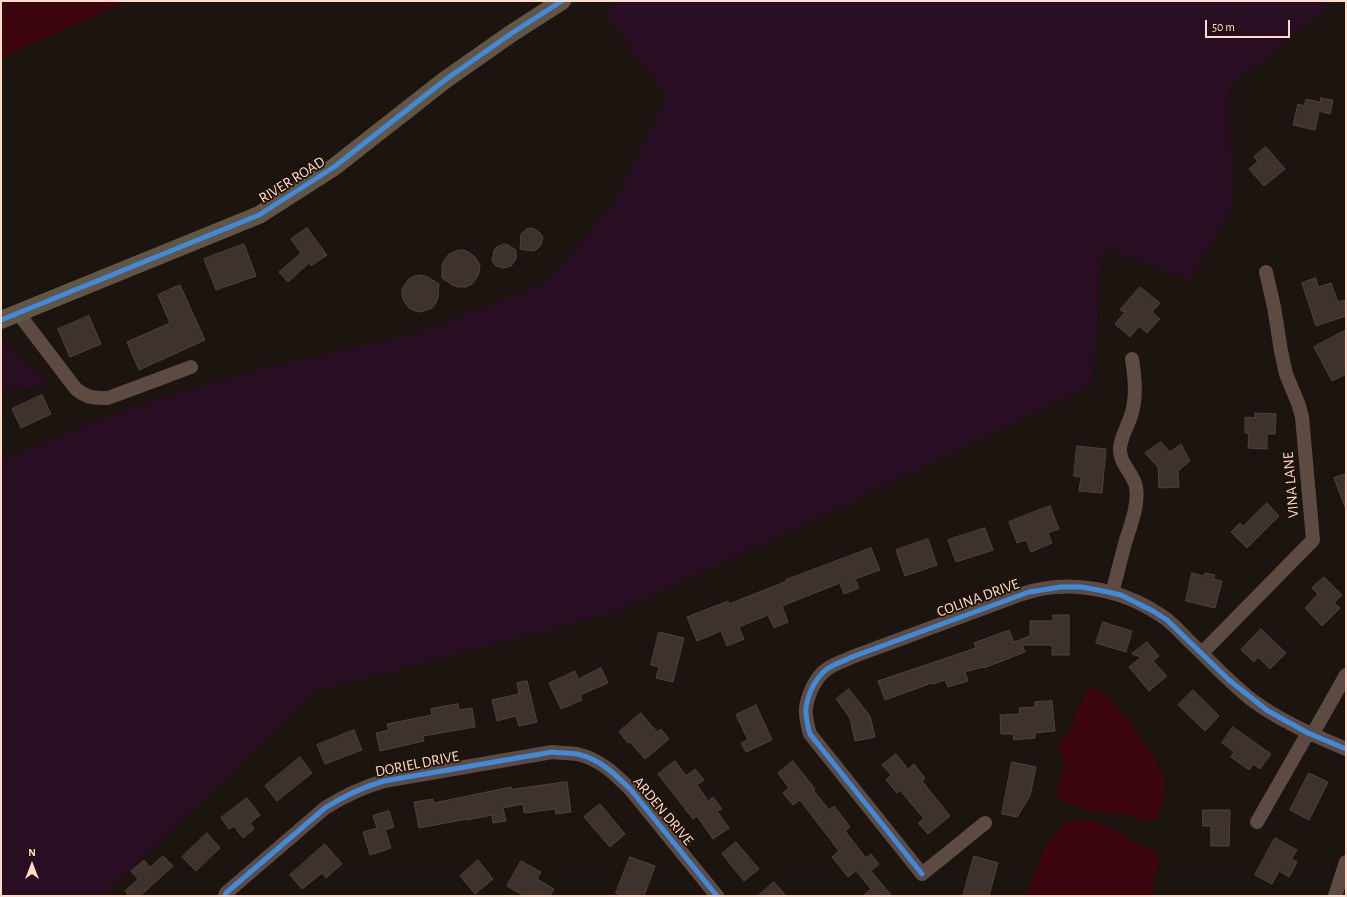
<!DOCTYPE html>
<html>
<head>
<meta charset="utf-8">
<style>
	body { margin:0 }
	#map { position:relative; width:1347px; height:897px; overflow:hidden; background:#1b140f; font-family:"Alegreya Sans",sans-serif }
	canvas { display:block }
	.frame { position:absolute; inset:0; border:2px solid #ffdbca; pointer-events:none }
	.north { position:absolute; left:12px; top:845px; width:40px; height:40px; -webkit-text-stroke:3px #20130a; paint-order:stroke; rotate:0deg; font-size:11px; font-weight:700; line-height:16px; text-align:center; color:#ffdbca }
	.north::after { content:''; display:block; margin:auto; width:14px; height:18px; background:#ffdbca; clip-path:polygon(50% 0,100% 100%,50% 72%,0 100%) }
	.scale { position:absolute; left:1205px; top:20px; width:85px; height:18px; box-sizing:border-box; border:2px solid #ffdbca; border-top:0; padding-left:5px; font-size:12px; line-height:14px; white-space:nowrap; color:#ffdbca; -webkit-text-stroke:3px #20130a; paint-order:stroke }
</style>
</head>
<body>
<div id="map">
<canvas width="1347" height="897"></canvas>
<div class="frame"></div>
<div class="north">N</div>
<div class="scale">50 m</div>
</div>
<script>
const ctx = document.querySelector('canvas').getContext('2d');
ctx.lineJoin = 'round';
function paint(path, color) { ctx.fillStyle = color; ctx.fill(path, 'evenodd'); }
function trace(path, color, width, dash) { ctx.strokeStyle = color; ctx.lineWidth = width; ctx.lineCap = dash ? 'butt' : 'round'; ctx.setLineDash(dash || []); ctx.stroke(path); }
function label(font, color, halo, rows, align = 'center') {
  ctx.font = font + ' "Alegreya Sans",sans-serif'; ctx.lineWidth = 3.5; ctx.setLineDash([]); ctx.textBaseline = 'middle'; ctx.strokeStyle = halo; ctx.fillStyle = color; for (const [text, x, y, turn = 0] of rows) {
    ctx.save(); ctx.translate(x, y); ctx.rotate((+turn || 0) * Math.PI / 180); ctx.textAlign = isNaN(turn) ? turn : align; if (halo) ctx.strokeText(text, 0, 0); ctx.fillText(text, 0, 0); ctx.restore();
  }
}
paint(new Path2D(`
	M 617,1 L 1335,1 L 1229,87 L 1232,209 L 1189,281 L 1103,247 L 1092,385 L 852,502 L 619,611 L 315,691 L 103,896 L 1,896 L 1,462 L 88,424 L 161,398 L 270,367 L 423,332 L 545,283 L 612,207 L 667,97 L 607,16 Z
	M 1,339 L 49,384 L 1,392 Z`), '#290e23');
paint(new Path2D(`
	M 1,1 L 128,1 L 44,38 L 1,59 Z
	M 1090,688 L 1099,689 L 1130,721 L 1164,774 L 1164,795 L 1157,819 L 1144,822 L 1129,814 L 1093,812 L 1056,798 L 1064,764 L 1060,750 L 1061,740 L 1074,725 L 1074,715 Z
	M 1088,819 L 1120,832 L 1137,845 L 1154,849 L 1160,859 L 1155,876 L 1152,896 L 1025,896 L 1033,879 L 1044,848 L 1064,823 Z`), '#3d050d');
const building = new Path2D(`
	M 1321,98 L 1333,100 L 1330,114 L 1319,111 L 1315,130 L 1293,125 L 1298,104 L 1304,106 L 1306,99 L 1320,102 Z
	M 1266,147 L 1285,169 L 1264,186 L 1249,169 L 1258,161 L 1254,157 Z
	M 307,228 L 327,255 L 311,266 L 309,263 L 288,282 L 279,272 L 301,253 L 291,239 Z
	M 531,228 L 535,229 L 541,234 L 543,238 L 541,245 L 536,250 L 531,251 L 520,249 L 521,234 L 527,229 Z
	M 244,244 L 256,276 L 216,290 L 204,259 Z
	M 504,244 L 508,245 L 516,250 L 516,259 L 514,262 L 511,266 L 504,268 L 496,266 L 492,261 L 494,250 L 497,247 Z
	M 464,250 L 470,253 L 475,257 L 480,265 L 479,273 L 476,279 L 472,284 L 466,287 L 458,287 L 452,285 L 442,278 L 442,265 L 445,259 L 449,254 L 455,251 Z
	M 421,275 L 428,277 L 439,284 L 438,297 L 436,303 L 432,308 L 421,312 L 415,311 L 409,308 L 405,303 L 402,296 L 402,290 L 405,284 L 409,279 L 414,276 Z
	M 1316,278 L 1318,287 L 1331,283 L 1338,302 L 1344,300 L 1346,305 L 1346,316 L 1316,326 L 1302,283 Z
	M 180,285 L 205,340 L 139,370 L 127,342 L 170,323 L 158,295 Z
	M 1140,287 L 1160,303 L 1152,312 L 1160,319 L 1147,333 L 1139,326 L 1130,337 L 1115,324 L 1125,312 L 1120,310 Z
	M 89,316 L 101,344 L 70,357 L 58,329 Z
	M 1346,330 L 1346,374 L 1332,381 L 1314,347 Z
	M 42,395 L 51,414 L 21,428 L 12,409 Z
	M 1255,413 L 1276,414 L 1275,434 L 1267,434 L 1267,449 L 1248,448 L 1249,433 L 1245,433 L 1245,417 L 1255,418 Z
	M 1161,442 L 1170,452 L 1181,444 L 1190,461 L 1178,471 L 1179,487 L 1159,488 L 1158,467 L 1145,453 Z
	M 1077,446 L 1106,449 L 1102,493 L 1079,491 L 1081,477 L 1074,476 Z
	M 1346,474 L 1346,506 L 1345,507 L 1334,478 Z
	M 1267,503 L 1279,516 L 1247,548 L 1231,532 L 1240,523 L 1243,526 Z
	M 1050,506 L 1059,529 L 1048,533 L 1052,543 L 1031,552 L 1026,540 L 1017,543 L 1009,522 Z
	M 985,528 L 993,550 L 956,562 L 948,540 Z
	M 928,539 L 937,565 L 905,576 L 896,550 Z
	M 871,548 L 880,570 L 855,579 L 859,588 L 844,594 L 840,583 L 782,606 L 788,622 L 774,628 L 768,615 L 739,627 L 744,639 L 727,646 L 721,631 L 697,641 L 687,617 L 728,601 L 729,604 L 787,581 L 786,580 Z
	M 1192,573 L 1204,576 L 1205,573 L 1215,575 L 1213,579 L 1222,581 L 1215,608 L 1186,601 Z
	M 1324,577 L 1342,595 L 1334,603 L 1340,608 L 1322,626 L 1305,608 L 1318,594 L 1312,588 Z
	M 1053,615 L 1069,615 L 1069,655 L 1052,655 L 1052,645 L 1022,645 L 1025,652 L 984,668 L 983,667 L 965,672 L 968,681 L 948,687 L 945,680 L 933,684 L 932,683 L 885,700 L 878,681 L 976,648 L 974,643 L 1009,630 L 1014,642 L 1030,636 L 1030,621 L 1053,621 Z
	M 1103,622 L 1132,631 L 1126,652 L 1096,643 Z
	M 1261,629 L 1286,653 L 1270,669 L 1258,657 L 1254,662 L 1241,650 Z
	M 659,632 L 684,638 L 673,682 L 656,678 L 659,667 L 651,665 Z
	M 1147,642 L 1159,656 L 1153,661 L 1167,676 L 1149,691 L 1129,667 L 1141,657 L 1132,654 Z
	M 601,668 L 608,683 L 580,695 L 582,700 L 561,709 L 549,683 L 575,671 L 578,679 Z
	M 527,681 L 537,722 L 519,726 L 516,716 L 497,721 L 492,700 L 519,694 L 517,683 Z
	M 849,689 L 870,716 L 875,737 L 855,741 L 850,718 L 836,699 Z
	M 1193,690 L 1219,716 L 1205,731 L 1178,705 Z
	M 1052,701 L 1055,731 L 1035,733 L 1035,738 L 1014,740 L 1013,734 L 1001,734 L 1000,715 L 1020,714 L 1019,708 L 1035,707 L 1035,702 Z
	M 458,704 L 459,710 L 472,708 L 475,727 L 423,736 L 424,741 L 380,751 L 376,733 L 389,730 L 387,724 L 432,715 L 431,709 Z
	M 756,705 L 772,740 L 746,752 L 741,743 L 748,740 L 736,715 Z
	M 641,713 L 657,732 L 661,729 L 669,739 L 645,759 L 630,742 L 628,743 L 619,732 Z
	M 1233,727 L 1271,754 L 1260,769 L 1253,764 L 1249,770 L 1231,757 L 1234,752 L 1222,743 Z
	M 354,730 L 362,750 L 325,764 L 317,745 Z
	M 896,754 L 908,769 L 914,764 L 925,778 L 922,781 L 950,816 L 928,834 L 918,823 L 924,819 L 900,790 L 897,793 L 886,780 L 891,775 L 882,765 Z
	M 300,757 L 312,773 L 277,801 L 265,786 Z
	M 675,761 L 686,776 L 695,769 L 704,780 L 697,785 L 708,801 L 713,797 L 722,809 L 717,811 L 729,828 L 713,839 L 697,816 L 693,819 L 658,774 Z
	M 793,761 L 815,789 L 813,790 L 829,810 L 834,806 L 850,827 L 845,831 L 866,858 L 871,854 L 879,864 L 871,871 L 892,896 L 863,896 L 871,889 L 856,871 L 848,877 L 832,857 L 839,851 L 800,800 L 793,805 L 783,793 L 789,788 L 778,773 Z
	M 1012,762 L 1036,767 L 1030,796 L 1017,817 L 1002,814 Z
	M 1309,773 L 1328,782 L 1309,820 L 1290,810 Z
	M 567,782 L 571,812 L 556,814 L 555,809 L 524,813 L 523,804 L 503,808 L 506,821 L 493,823 L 492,815 L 467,820 L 467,819 L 419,828 L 414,802 L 433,799 L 434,803 L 511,787 L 512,789 Z
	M 247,798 L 260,815 L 250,823 L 254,829 L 243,838 L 234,826 L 229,829 L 221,818 Z
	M 600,804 L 625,834 L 610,847 L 584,817 Z
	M 1203,810 L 1230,810 L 1229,846 L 1211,846 L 1211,826 L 1203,826 Z
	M 389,811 L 394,827 L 385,830 L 391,848 L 370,855 L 363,832 L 377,828 L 373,816 Z
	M 207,833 L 220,848 L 196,871 L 182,857 Z
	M 1275,838 L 1297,850 L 1291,859 L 1297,862 L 1289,877 L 1279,871 L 1272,884 L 1255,875 Z
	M 736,842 L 759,869 L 744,881 L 722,854 Z
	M 325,844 L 342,864 L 326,878 L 322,873 L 302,889 L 290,875 Z
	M 163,856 L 173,866 L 140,896 L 129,896 L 125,891 L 138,879 L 131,871 L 144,860 L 150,867 Z
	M 974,856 L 998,863 L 989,896 L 963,896 Z
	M 630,857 L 655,866 L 644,896 L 623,896 L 616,893 Z
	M 478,860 L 493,879 L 475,894 L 460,876 Z
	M 521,861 L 541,872 L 537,879 L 554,889 L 550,896 L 524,896 L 507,886 Z
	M 774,882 L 786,896 L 758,896 Z`);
paint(building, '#3e332c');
trace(building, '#504238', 1);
trace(new Path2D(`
	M 18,313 L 76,389 C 87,398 94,398 108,398 L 191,367
	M 1112,593 C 1117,575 1121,558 1126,540 C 1131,524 1139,504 1136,487 C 1133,472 1119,464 1120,448 C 1121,437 1127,427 1131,416 C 1137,397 1135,379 1132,359
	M 1202,653 L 1313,540 L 1302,417 L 1298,403 L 1286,374 L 1281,351 L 1274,307 L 1266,272
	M 1312,735 L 1346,675
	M 1257,822 L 1308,733
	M 985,823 L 922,874 L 810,734 C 804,713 804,705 813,686 C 817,679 820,674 827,669 C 834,664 844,661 852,657 L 1022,594 C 1070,578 1125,589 1166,619 C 1174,625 1181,633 1188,640 C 1209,660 1229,682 1252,700 C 1280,721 1314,735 1346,749
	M 225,896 L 226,893 L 325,808 C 344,796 363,787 384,781 L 552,752 C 560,753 569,753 577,754 C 600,759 615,774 631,790 L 717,896
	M 1335,896 L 1346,862`), '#5d4a43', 14);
trace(new Path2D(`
	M 1,320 L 259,215 L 334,167 L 445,80 L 512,33 L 562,1`), '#625543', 18);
trace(new Path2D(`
	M 1,320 L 259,215 L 334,167 L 445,80 L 512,33 L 562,1
	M 922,874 L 810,734 C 804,713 804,705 813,686 C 817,679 820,674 827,669 C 834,664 844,661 852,657 L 1029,592 L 1061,587 L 1082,587 L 1103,591 L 1121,595 L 1153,611 L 1167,620 L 1229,680 L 1268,711 L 1308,733 L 1346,749
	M 225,896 L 226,893 L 325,808 C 344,796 363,787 384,781 L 552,752 C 560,753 569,753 577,754 C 600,759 615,774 631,790 L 717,896`), '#408adc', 5);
label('15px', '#ffdbca', '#20130a', [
	["RIVER ROAD",292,180,-32],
	["VINA LANE",1291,485,-95],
	["COLINA DRIVE",978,598,-20],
	["DORIEL DRIVE",417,764,-11],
	["ARDEN DRIVE",663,811,50]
]);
</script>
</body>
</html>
